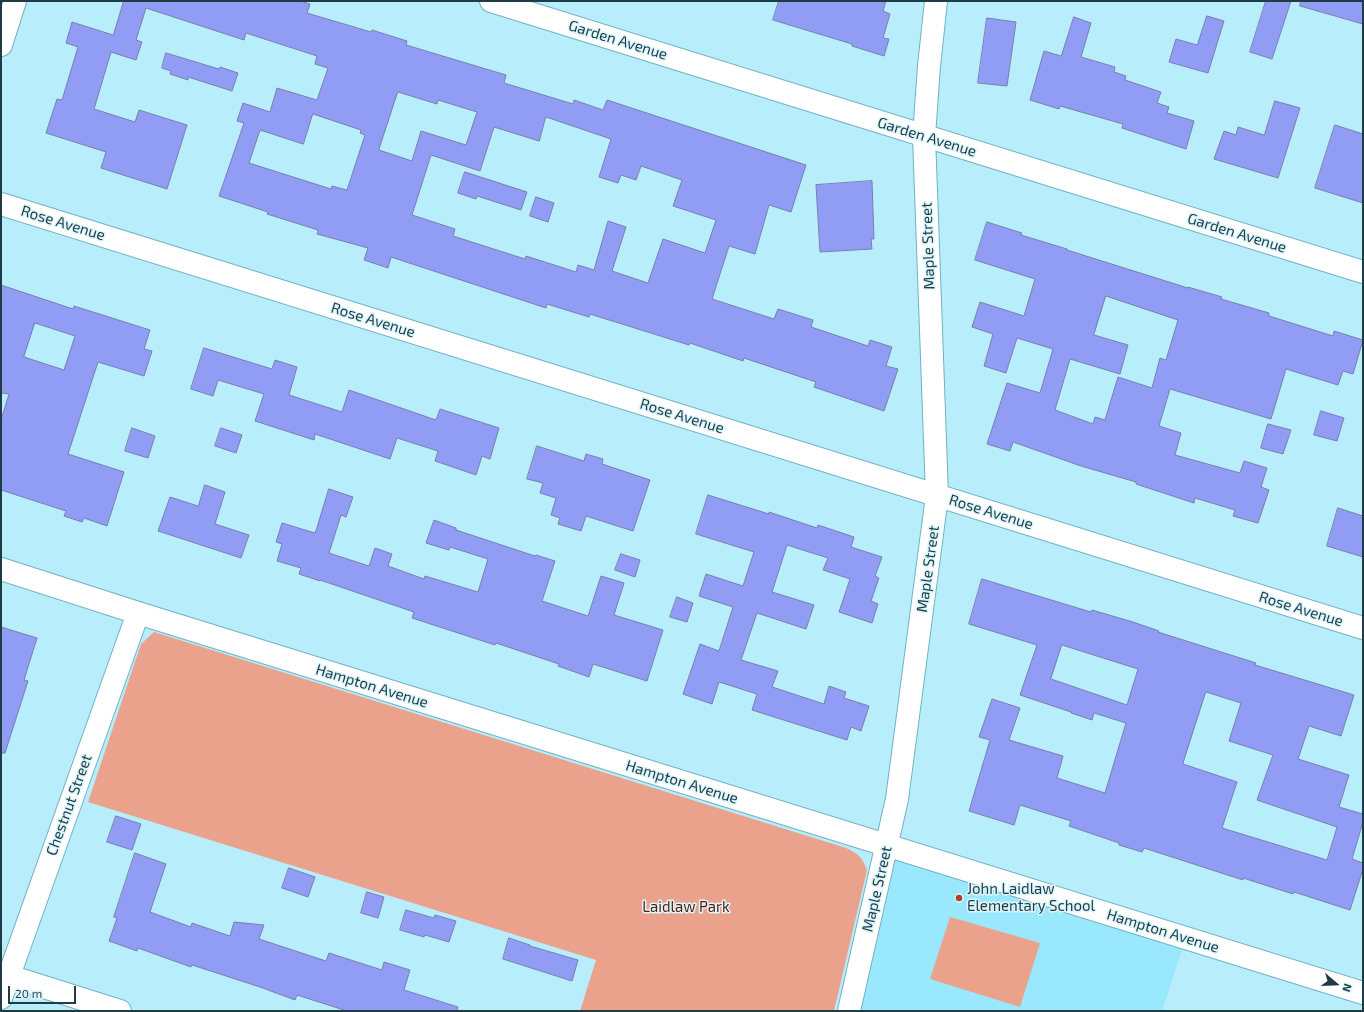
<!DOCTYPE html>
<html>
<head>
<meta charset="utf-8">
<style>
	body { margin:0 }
	#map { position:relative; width:1364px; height:1012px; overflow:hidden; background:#b8edfc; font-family:"Exo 2",sans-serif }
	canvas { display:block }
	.frame { position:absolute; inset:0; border:2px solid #1f3b43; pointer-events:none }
	.north { position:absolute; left:1316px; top:964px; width:40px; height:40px; -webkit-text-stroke:3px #dcf6fd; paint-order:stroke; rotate:109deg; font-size:11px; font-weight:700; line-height:16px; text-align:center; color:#1f3b43 }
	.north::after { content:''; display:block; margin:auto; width:14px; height:18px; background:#1f3b43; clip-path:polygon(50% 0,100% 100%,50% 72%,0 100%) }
	.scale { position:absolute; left:8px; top:986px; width:68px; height:18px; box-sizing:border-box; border:2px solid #1f3b43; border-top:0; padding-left:5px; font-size:12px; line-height:14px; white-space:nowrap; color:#1f3b43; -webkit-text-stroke:3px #dcf6fd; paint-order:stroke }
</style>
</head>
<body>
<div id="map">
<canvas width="1364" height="1012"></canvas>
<div class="frame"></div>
<div class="north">N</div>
<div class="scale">20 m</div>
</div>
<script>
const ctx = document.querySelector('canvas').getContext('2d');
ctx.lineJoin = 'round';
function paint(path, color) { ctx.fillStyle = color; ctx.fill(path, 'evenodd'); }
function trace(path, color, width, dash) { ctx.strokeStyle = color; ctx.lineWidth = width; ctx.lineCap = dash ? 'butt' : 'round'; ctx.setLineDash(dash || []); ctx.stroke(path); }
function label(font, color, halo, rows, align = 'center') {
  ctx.font = font + ' "Exo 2",sans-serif'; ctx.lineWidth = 3; ctx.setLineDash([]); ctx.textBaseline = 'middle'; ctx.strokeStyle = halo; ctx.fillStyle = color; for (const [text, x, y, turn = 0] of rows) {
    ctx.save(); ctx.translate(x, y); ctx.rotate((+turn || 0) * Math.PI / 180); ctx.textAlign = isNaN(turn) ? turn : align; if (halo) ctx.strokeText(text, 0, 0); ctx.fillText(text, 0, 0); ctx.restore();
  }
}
paint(new Path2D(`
	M 891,852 L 1184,944 L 1162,1011 L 854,1011 Z`), '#9ae8fe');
paint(new Path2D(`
	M 154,632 L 846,848 C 859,854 862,857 867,870 L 834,1011 L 580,1011 L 596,960 L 88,802 L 141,644 Z
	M 950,917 L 1040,943 L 1020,1007 L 930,979 Z`), '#eba28d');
const building = new Path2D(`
	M 124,1 L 300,1 L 310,4 L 307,13 L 371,32 L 372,30 L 407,41 L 406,45 L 506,75 L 504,83 L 573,104 L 574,100 L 603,110 L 607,100 L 806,165 L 791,212 L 769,205 L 755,254 L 729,246 L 712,299 L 774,319 L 778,309 L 813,320 L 811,327 L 868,346 L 870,340 L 892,347 L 886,366 L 898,369 L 884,411 L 814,387 L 816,382 L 744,358 L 743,361 L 690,343 L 689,345 L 590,314 L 589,317 L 547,304 L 546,308 L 391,257 L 388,268 L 364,260 L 368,248 L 317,234 L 318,230 L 267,214 L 268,212 L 219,196 L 244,123 L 237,121 L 243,103 L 270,112 L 277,88 L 317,100 L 328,68 L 315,64 L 317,56 L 246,33 L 244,40 L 146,8 L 136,40 L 142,42 L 136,60 L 111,52 L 94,109 L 135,122 L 139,110 L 187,125 L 167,189 L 101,168 L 106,152 L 46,133 L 57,99 L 62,100 L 78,47 L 66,43 L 72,22 L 113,35 ZM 398,92 L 437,104 L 438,100 L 477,112 L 466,145 L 421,131 L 412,161 L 379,150 ZM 313,114 L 361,130 L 360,133 L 365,135 L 347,190 L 332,186 L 331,189 L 249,163 L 260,130 L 303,144 ZM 546,117 L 611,139 L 599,177 L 618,183 L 621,175 L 636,180 L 641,166 L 682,180 L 673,206 L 716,220 L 705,253 L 663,239 L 648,283 L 612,271 L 626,227 L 608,221 L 594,270 L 578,265 L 576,272 L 526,256 L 525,259 L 453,236 L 455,229 L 412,215 L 431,155 L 480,171 L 494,127 L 539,141 Z
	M 779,1 L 886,1 L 883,11 L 890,14 L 883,38 L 889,39 L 884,56 L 852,46 L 852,44 L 773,20 Z
	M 1266,1 L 1291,1 L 1272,59 L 1250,52 Z
	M 1301,1 L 1363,1 L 1363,24 L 1300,6 Z
	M 1207,16 L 1224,21 L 1208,73 L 1169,62 L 1176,39 L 1197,45 Z
	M 1074,17 L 1091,23 L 1081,57 L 1115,67 L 1114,72 L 1126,76 L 1125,80 L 1161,92 L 1157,103 L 1169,107 L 1167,113 L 1194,121 L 1186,149 L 1122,128 L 1123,124 L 1060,106 L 1059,109 L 1030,100 L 1044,51 L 1061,56 Z
	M 987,18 L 1016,22 L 1007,86 L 978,83 Z
	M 166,53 L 219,69 L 220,67 L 238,73 L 232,91 L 188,77 L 188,80 L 170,74 L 171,71 L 162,68 Z
	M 1275,101 L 1300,108 L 1278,178 L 1214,159 L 1224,131 L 1236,135 L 1238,127 L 1264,135 Z
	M 1335,125 L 1363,134 L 1363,203 L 1315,188 Z
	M 465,172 L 527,192 L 521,210 L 477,196 L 476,199 L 458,193 Z
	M 872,181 L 874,239 L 871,239 L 872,249 L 820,252 L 816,185 Z
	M 536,197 L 554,203 L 548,222 L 530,216 Z
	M 987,222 L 1022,233 L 1021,235 L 1067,249 L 1067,250 L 1188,288 L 1188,287 L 1222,297 L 1221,299 L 1269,313 L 1269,316 L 1333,336 L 1334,331 L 1363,340 L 1353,374 L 1343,371 L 1338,385 L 1286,369 L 1271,419 L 1170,389 L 1159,426 L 1181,433 L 1175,455 L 1240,473 L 1244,461 L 1267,468 L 1261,487 L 1269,490 L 1258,523 L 1233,516 L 1235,510 L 1195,498 L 1194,503 L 1136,484 L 1136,482 L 1081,466 L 1013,442 L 1010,451 L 987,444 L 1007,383 L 1040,393 L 1053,349 L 1017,338 L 1006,373 L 984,366 L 993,334 L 972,327 L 980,302 L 1024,316 L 1035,279 L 975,260 ZM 1106,296 L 1178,320 L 1166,360 L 1160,358 L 1152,388 L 1118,377 L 1105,420 L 1095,417 L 1093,424 L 1055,410 L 1070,359 L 1120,374 L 1128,345 L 1094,335 Z
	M 1,285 L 73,309 L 74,306 L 150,330 L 144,349 L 152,351 L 144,376 L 98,362 L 68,454 L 124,472 L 107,526 L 84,518 L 82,522 L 64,516 L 66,511 L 1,490 L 1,420 L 9,394 L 1,393 ZM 35,323 L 75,336 L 64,370 L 24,357 Z
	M 204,348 L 272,369 L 275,360 L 297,367 L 289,395 L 342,412 L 349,390 L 436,420 L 440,409 L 499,428 L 490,459 L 482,456 L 476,475 L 435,461 L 438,451 L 397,438 L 390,459 L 315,434 L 314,440 L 255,421 L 264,394 L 218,380 L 213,396 L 191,389 Z
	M 1321,411 L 1344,418 L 1337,441 L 1314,435 Z
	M 1268,424 L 1291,430 L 1283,454 L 1261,448 Z
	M 132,428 L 155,436 L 148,458 L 125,451 Z
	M 221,428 L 242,435 L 236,453 L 215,446 Z
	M 537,446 L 584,461 L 586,454 L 603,459 L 602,464 L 650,480 L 633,531 L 586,516 L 581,531 L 558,524 L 560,518 L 551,515 L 556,498 L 540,493 L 543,483 L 527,479 Z
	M 205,485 L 225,492 L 215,524 L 249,535 L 241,558 L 158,531 L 170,497 L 198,506 Z
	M 329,489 L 353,497 L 346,517 L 341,515 L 329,553 L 369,566 L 375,548 L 392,554 L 388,566 L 424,579 L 425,576 L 478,592 L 488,559 L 450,547 L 449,550 L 426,543 L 434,520 L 456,528 L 456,530 L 535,556 L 536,555 L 555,561 L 542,601 L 588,616 L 601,576 L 624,583 L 614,615 L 663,630 L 647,681 L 593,664 L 589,677 L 558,666 L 559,664 L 496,643 L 495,645 L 412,618 L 414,612 L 320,580 L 320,581 L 299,574 L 301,568 L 277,561 L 282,544 L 276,542 L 282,523 L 315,533 Z
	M 708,495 L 769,514 L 769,512 L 817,528 L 818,525 L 854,537 L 851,547 L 882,557 L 875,576 L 879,578 L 871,601 L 878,604 L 872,623 L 839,612 L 850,579 L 823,570 L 828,558 L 787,545 L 772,592 L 814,605 L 806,629 L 757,613 L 741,660 L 778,671 L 772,687 L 824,704 L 829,686 L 846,692 L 844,698 L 869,706 L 861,731 L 851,727 L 847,740 L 752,710 L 757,694 L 719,682 L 712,704 L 683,694 L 700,644 L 719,651 L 733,607 L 699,596 L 706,574 L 743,586 L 754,552 L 696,534 Z
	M 1338,508 L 1363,516 L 1363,557 L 1327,546 Z
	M 621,554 L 640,560 L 635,577 L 615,570 Z
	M 982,579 L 1091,612 L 1092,610 L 1133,622 L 1159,631 L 1158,632 L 1256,663 L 1255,665 L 1354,695 L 1341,736 L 1309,726 L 1298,759 L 1349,775 L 1339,807 L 1363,814 L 1363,822 L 1352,859 L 1363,863 L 1363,869 L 1350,910 L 1294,892 L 1293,894 L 1243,878 L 1243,880 L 1144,848 L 1142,852 L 1119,845 L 1119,843 L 1069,826 L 1071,821 L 1020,805 L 1014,825 L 969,811 L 990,740 L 979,737 L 992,699 L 1020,708 L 1009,740 L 1063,756 L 1057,778 L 1105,793 L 1126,723 L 1094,713 L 1092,720 L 1071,713 L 1071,712 L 1020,695 L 1037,645 L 969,624 ZM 1062,645 L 1138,669 L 1127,705 L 1051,679 ZM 1206,692 L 1241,703 L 1229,741 L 1273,755 L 1257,800 L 1337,827 L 1327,860 L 1222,828 L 1237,782 L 1183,764 Z
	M 677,597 L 693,603 L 687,622 L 670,617 Z
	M 1,627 L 37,638 L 24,680 L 28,681 L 5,753 L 1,753 Z
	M 116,816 L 141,824 L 132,850 L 107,842 Z
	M 135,853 L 166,864 L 150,912 L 191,927 L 192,923 L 230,936 L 234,922 L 264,925 L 259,939 L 326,961 L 329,953 L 382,970 L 384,962 L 410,970 L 404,990 L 458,1007 L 457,1011 L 347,1011 L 297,995 L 295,1000 L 260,987 L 192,965 L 191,967 L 138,948 L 137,951 L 109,941 L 117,918 L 114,917 Z
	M 289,868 L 315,877 L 308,897 L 282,888 Z
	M 367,892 L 384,897 L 378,918 L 361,913 Z
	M 406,910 L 434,918 L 435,915 L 456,921 L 449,942 L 425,935 L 424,937 L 400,930 Z
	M 509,938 L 530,945 L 530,946 L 578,960 L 572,981 L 503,959 Z`);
paint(building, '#919cf5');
trace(building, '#787fae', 1);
const minor = new Path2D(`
	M 491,1 L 1363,272
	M 1,45 L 15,1
	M 1,204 L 1363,628
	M 1,569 L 138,613 L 1363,993
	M 9,976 L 120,1011
	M 1,998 L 138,613
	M 849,1011 L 897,799 L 937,496 L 924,136 L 929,66 L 936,1`);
trace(minor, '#70b2c4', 24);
trace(minor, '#fff', 22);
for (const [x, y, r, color] of [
	[959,898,4,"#ab4323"]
]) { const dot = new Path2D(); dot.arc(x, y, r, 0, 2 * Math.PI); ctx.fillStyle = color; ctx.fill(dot); trace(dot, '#dcf6fd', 1.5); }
label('15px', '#1f3b43', '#dcf6fd', [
	["Garden Avenue",618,40,17],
	["Garden Avenue",927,137,17],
	["Rose Avenue",63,223,17],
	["Garden Avenue",1237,233,17],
	["Maple Street",928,246,-92],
	["Rose Avenue",373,320,17],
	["Rose Avenue",682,416,17],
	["Rose Avenue",991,512,17],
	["Maple Street",928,569,-82],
	["Rose Avenue",1301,609,17],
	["Hampton Avenue",372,686,17],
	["Hampton Avenue",682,782,17],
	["Chestnut Street",69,805,-70],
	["Maple Street",877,889,-77],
	["Hampton Avenue",1163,931,17]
]);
label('15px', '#1f3b43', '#dcf6fd', [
	["John Laidlaw",967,889],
	["Elementary School",967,906]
], 'left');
label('15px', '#571a06', '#dcf6fd', [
	["Laidlaw Park",686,907]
]);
</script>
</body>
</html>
